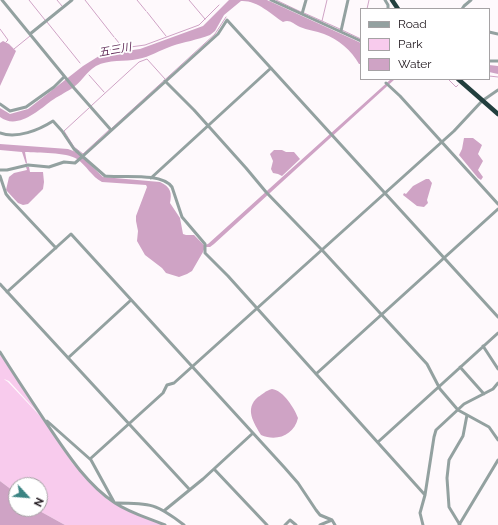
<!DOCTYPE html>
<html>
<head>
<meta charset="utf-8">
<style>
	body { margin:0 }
	#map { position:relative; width:498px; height:525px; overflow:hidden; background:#fef9fc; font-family:Raleway,sans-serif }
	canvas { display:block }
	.legend { position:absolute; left:360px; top:8px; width:130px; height:72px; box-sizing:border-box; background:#fff; border:1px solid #a5a2a4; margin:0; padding:5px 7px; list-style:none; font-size:12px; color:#1e161c }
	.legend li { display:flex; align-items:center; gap:8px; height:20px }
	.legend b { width:20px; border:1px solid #a5a2a4 }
	.north { position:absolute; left:8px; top:477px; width:40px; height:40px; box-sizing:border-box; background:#fff; border:1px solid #a5a2a4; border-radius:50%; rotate:116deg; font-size:11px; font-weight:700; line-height:16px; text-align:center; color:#1e161c }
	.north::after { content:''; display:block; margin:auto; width:14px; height:18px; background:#3b8483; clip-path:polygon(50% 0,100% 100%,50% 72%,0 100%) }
</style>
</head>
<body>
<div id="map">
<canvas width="498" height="525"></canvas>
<ul class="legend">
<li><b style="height:5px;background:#93a1a0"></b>Road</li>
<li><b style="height:11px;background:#f8cbed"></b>Park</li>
<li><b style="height:11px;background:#cfa3c5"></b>Water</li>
</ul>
<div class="north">N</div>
</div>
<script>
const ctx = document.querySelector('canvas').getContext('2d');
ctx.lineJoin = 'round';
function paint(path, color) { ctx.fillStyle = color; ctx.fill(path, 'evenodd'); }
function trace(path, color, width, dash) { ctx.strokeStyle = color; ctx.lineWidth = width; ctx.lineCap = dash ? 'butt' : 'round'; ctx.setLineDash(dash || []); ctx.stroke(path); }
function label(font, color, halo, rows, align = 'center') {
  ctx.font = font + ' Raleway,"Noto Sans JP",sans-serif'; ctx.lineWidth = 3.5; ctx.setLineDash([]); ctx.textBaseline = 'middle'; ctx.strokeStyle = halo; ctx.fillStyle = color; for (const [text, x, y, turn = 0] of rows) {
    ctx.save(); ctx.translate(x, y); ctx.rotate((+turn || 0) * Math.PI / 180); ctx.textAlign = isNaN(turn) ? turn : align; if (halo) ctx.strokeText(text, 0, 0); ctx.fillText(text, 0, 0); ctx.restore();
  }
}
paint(new Path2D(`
	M 0,354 L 39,414 L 9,381 L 4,379 L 5,380 L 8,382 L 41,417 L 73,464 L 108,500 L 162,525 L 65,525 L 36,509 L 40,509 L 40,485 L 16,485 L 16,493 L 0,481 Z`), '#f8cbed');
paint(new Path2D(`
	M 229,0 L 267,0 L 361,43 L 361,64 L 359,64 C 352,51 338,39 324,34 C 316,31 307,30 300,27 C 293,24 290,19 283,22 C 271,14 257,0 241,1 L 224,15 L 215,31 L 210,35 C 197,40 184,42 172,46 C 160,50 150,57 138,59 C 124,62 109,59 96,66 C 86,72 81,83 71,89 C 66,92 57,97 51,101 C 38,111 17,130 0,117 L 0,108 L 10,114 L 28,109 L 83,66 L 99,56 L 112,53 L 140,49 L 203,26 Z
	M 3,41 L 9,44 L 16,51 L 0,86 L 0,43 Z
	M 489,65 L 498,66 L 498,74 L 489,72 Z
	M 391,79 L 395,79 L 214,244 L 210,247 L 205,247 L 203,252 L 192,271 L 187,274 L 179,277 L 166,273 L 162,268 L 145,255 L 137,241 L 138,231 L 136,221 L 136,216 L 147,187 L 146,185 L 102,182 C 92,177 86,165 77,159 C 66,152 38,153 25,152 L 27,163 L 26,164 L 22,152 L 0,150 L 0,144 L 68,149 L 76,152 L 80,155 L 103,177 L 160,182 C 171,187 172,193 170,203 L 180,218 L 183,234 L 186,235 L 194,235 L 204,245 L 208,244 Z
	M 464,138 L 473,138 L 482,145 L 478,154 L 483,161 L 478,170 L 483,177 L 481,180 L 478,178 L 459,155 L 462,149 Z
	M 274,150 L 282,150 L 286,152 L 294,152 L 300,159 L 282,176 L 278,174 L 273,173 L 271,169 L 273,161 L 270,154 Z
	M 26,167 L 29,167 L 30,172 L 43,172 L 44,182 L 43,189 L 28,204 L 23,205 L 18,203 L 6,190 L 9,177 L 14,173 L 27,170 Z
	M 426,179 L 429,179 L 432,183 L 427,200 L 428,203 L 424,207 L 417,206 L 403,195 L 404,193 L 406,194 L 413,186 Z
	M 272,389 C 283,390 295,409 298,418 C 294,435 277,442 261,435 C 254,423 244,409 258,397 C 263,394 265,391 272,389 Z
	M 0,481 L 16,493 L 16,509 L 36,509 L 65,525 L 0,525 Z`), '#cfa3c5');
trace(new Path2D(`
	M 29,0 L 45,20
	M 57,0 L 62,6
	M 85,0 L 114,37
	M 137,0 L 146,11
	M 189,0 L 205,19
	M 276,0 L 301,12
	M 367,9 L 369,0
	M 147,12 L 166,36
	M 304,13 L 340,29
	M 322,21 L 327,0
	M 47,22 L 80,63
	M 0,29 L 8,40 L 6,42
	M 342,30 L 361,39
	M 115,38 L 123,48
	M 14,49 L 30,36
	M 101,51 L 145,45 L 199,25 L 219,5
	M 89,75 L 104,92
	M 489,76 L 498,77
	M 448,79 L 456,87 L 458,85
	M 91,106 L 139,62 L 147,59 L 165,79
	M 89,108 L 64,131 L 74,147 L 83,154 L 109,130
	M 112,128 L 215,34 L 226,17`), '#cfa3c5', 1);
trace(new Path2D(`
	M 2,0 L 74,88 L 111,130
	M 271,0 L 361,41
	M 385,0 L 388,5 L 388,9
	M 462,9 L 464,6 L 471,0
	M 302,14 L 306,0
	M 341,31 L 348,0
	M 489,32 L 498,34
	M 30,34 L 72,0
	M 489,61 L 498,61
	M 165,81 L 194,110 L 246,168 L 266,192 L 322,250 L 427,364 L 440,389 L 458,410 L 489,427 L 498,440
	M 386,83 L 400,96 L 498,204
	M 0,104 L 10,111 L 26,107 L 54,87 L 64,77
	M 0,133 C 17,139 39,130 53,121 L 62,131 L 74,149 L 105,176 C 122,178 161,172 172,187 L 182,217 L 205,244 L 205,253 L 228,276 L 425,495
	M 83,156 L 218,34 L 227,20 L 498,317
	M 0,170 L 7,170 L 28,165 L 49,167 L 64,162 L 75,163 L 83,156
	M 0,176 L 6,194 L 10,199 L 56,248
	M 151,178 L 271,68
	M 0,284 L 190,490
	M 7,292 L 71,234 L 284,467 L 298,483 L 316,510 L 320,515 L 332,520 L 335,525
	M 483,346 L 498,369
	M 0,352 C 15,376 31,400 47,424 C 66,452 86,484 115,503 C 130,513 148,518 165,525
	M 68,358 L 131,300
	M 460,367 L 484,394
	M 316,374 L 498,209
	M 47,421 L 91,460 L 114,502
	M 378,442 L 498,333
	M 90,459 L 163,393 L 167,385 L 174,383 L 454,131 L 482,101 L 498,90
	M 214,469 L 267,525
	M 116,503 C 151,503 157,504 184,525
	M 165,510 L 203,479 L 253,433
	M 285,525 L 290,520 L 296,525
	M 320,525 L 332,520
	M 423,525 L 420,513 L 425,495 L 434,437 L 436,430 L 464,404 L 493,389 L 498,383
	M 459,525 L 498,460
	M 460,525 L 449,507 L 447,478 L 449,460 L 463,436 L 467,415`), '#93a1a0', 3);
trace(new Path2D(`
	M 392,0 L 398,9
	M 458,79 L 498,114`), '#223f3e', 4.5);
label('italic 11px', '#5f2956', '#fff', [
	["五三川",115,50,-10]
]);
</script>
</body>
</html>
